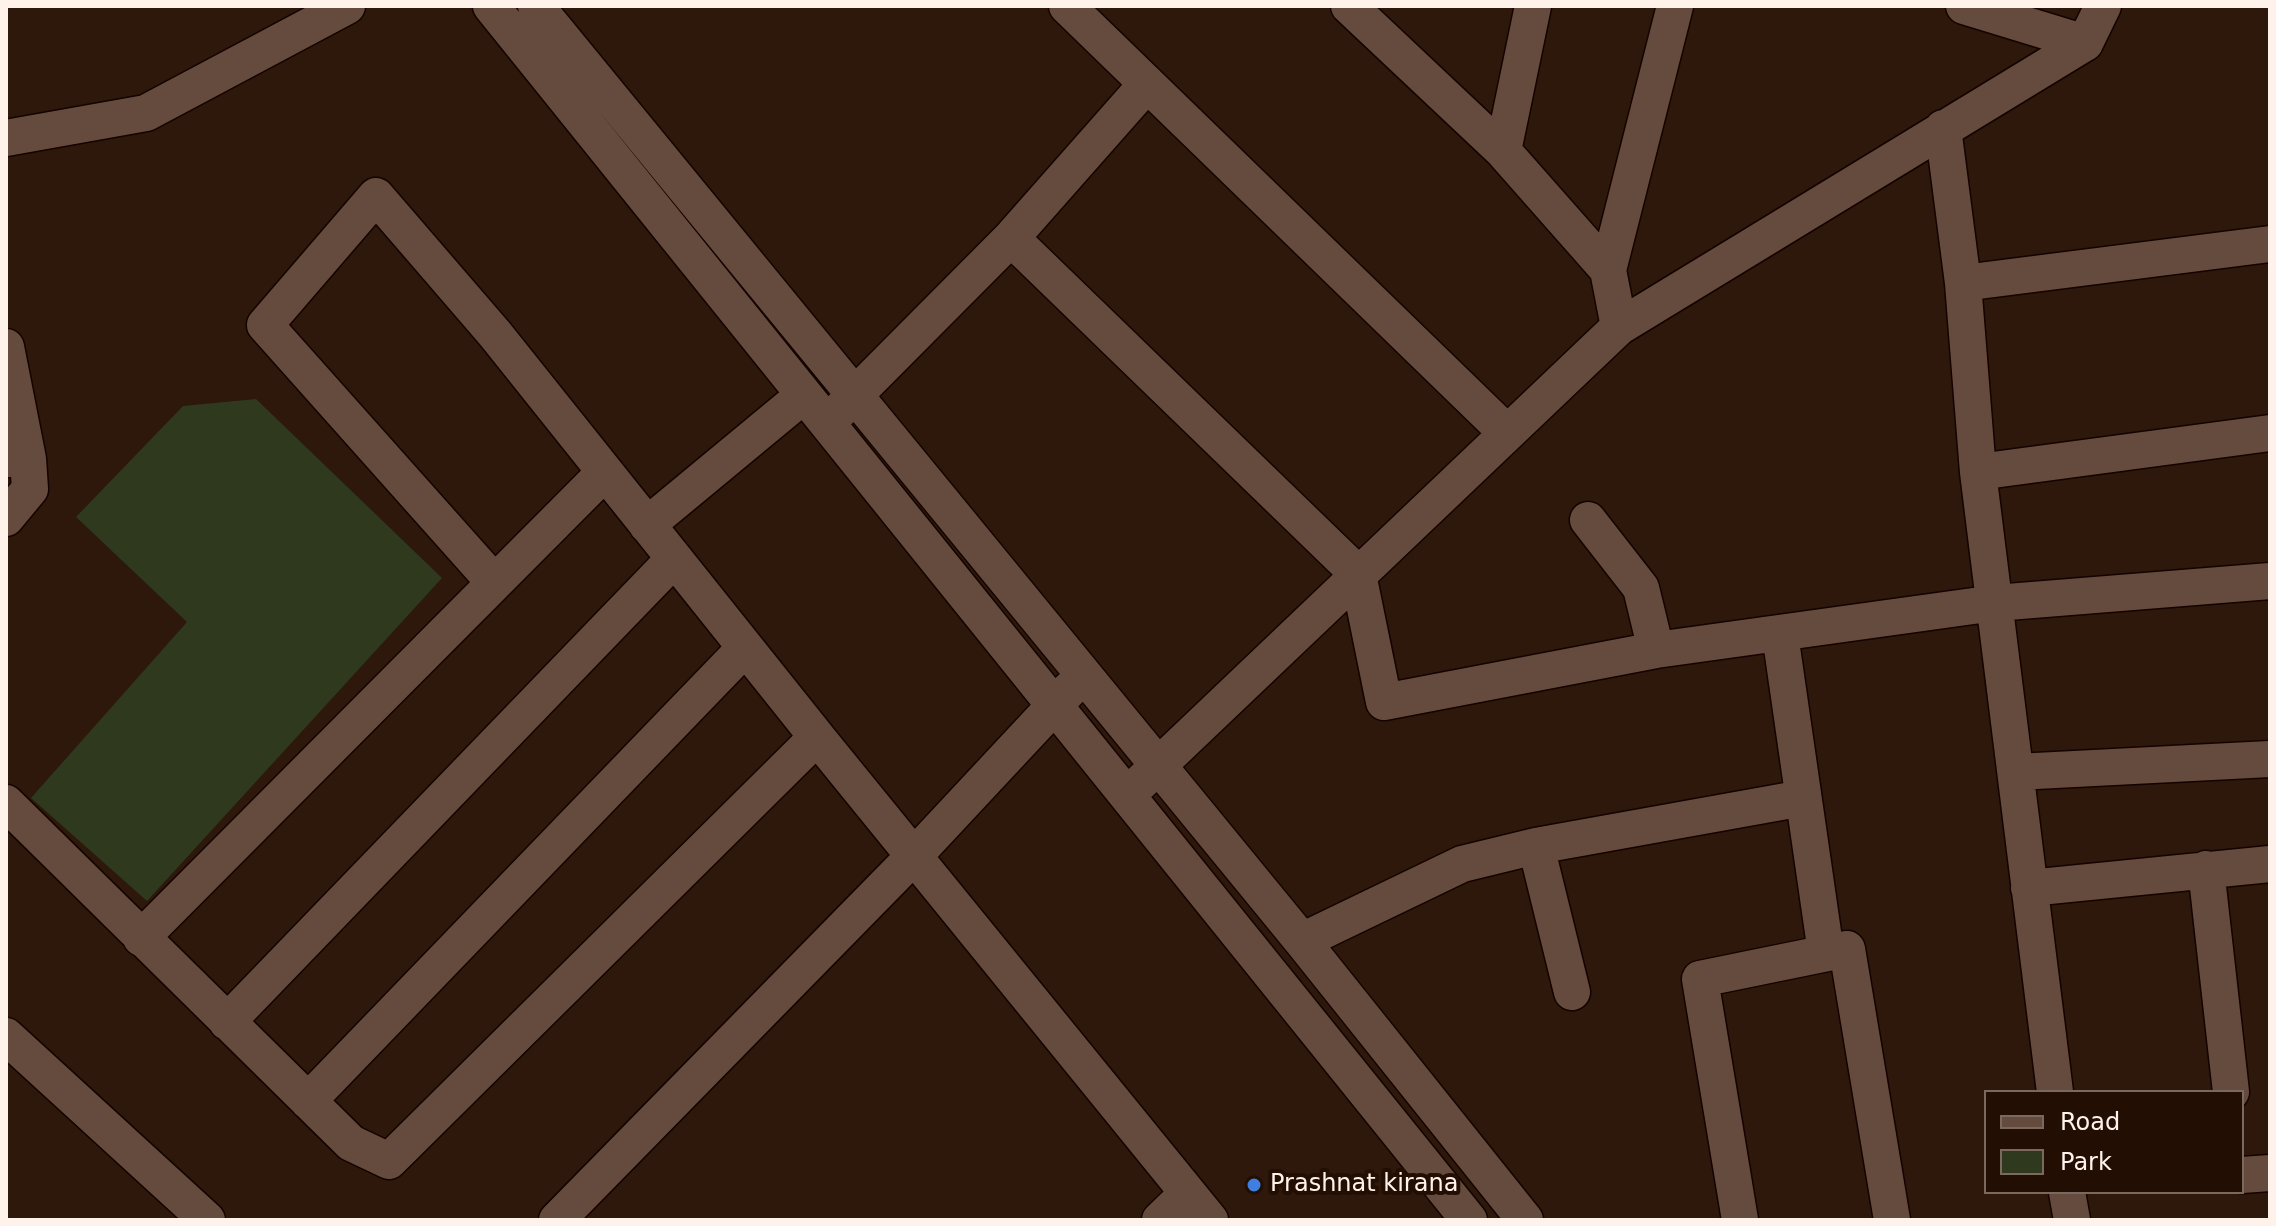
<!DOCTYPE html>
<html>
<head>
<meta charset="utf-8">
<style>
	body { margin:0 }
	#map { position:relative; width:2276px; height:1226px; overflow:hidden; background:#2d180b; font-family:"DejaVu Sans",sans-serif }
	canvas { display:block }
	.frame { position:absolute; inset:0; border:8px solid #fef2eb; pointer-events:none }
	.legend { position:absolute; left:1984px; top:1090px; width:260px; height:104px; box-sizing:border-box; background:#230e04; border:2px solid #7b6960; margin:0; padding:10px 14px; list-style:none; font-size:24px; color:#fef2eb }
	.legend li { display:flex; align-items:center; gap:16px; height:40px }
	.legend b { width:40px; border:2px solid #7b6960 }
</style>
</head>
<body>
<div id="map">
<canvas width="2276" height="1226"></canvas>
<div class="frame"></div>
<ul class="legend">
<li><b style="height:10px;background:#654b3d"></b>Road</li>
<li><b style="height:22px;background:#2f391e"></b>Park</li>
</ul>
</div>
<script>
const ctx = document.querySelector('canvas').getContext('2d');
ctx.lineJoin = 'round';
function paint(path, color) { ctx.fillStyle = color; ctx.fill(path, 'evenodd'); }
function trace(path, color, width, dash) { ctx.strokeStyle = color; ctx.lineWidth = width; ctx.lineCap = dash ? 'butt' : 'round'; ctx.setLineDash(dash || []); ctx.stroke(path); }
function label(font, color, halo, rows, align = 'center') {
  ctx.font = font + ' "DejaVu Sans",sans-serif'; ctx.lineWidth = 8; ctx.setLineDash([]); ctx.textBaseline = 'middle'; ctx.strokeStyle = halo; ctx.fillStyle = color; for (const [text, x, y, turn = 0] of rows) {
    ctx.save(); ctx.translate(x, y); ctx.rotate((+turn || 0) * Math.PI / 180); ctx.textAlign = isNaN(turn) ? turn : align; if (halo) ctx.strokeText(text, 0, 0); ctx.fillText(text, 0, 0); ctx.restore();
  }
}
paint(new Path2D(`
	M 256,399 L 442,578 L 147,901 L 31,798 L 187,622 L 76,517 L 183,406 Z`), '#2f391e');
const minor = new Path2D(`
	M 491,6 L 1469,1220
	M 536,6 L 1302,941 L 1525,1220
	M 1067,6 L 1507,433
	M 1349,6 L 1503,151 L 1608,270 L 1619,327
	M 1964,6 L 2085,43
	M 1943,128 L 1963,283 L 1978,472 L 2055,1092
	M 6,138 L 146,113 L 347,6
	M 1503,151 L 1533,6
	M 1011,238 L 1358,574 L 1384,702 L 1656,650 L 1995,603 L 2270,581
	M 1608,270 L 1675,6
	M 1963,283 L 2270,244
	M 6,347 L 28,459
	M 837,413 L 1011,238 L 1146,85
	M 6,459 L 28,459 L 30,489 L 6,518
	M 1978,472 L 2270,433
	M 1588,520 L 1641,588 L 1656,650
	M 647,525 L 804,395
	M 494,582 L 265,325 L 376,196 L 495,334 L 817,737
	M 1780,634 L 1826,953
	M 2016,772 L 2270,759
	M 1140,783 L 1619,327 L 2085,43 L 2103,6
	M 6,803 L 351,1143 L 389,1161 L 817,737 L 1210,1220
	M 1536,846 L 1572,992
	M 2206,869 L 2231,1092
	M 2029,888 L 2270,864
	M 141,938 L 605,472
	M 1302,941 L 1462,864 L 1536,846 L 1803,798
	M 227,1022 L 674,559
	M 6,1036 L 207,1220
	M 308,1101 L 745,648
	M 2242,1175 L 2270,1173
	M 2067,1192 L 2072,1220
	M 557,1220 L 915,855 L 1070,689
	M 1160,1220 L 1188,1193
	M 1740,1220 L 1700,979 L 1847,949 L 1892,1220`);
trace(minor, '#140300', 39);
trace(minor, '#654b3d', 36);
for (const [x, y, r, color] of [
	[1254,1185,8,"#3f7fe0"]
]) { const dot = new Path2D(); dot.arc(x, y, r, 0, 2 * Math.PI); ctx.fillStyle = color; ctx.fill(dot); trace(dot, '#230e04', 3); }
label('24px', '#fef2eb', '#230e04', [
	["Prashnat kirana",1270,1185]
], 'left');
</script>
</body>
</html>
